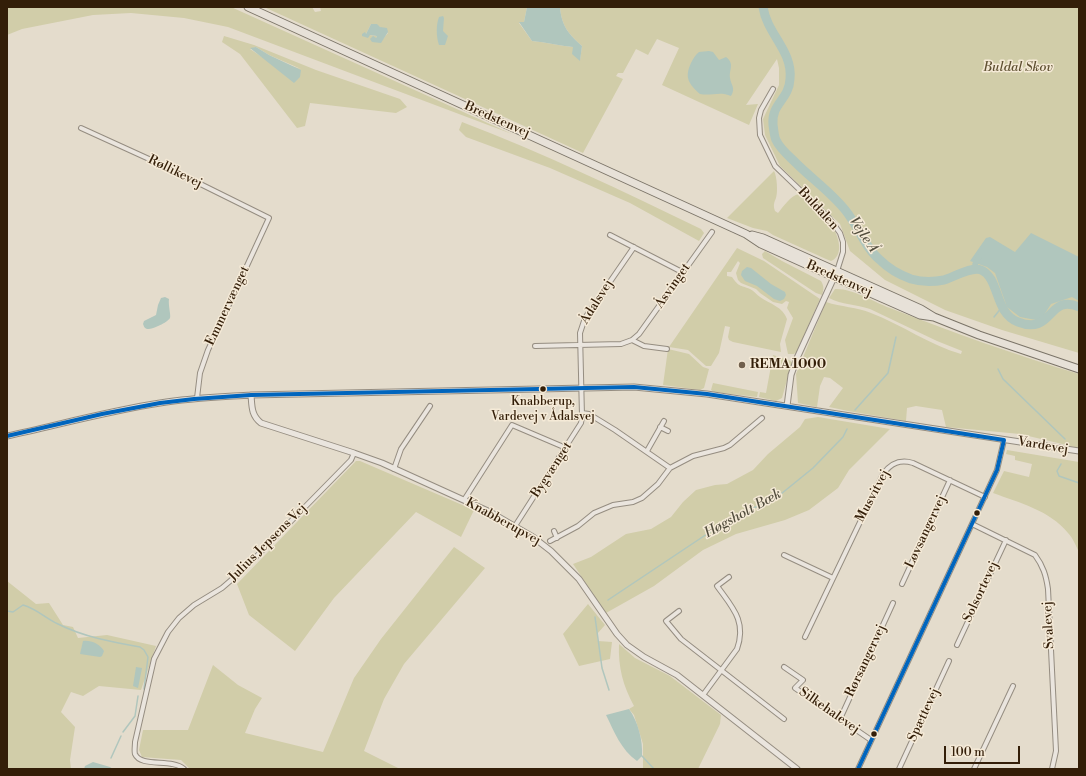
<!DOCTYPE html>
<html>
<head>
<meta charset="utf-8">
<style>
	body { margin:0 }
	#map { position:relative; width:1086px; height:776px; overflow:hidden; background:#e4dccc; font-family:"Libre Bodoni",serif }
	canvas { display:block }
	.frame { position:absolute; inset:0; border:8px solid #331e08; pointer-events:none }
	.scale { position:absolute; left:944px; top:746px; width:76px; height:18px; box-sizing:border-box; border:2px solid #331e08; border-top:0; padding-left:5px; font-size:12px; line-height:14px; white-space:nowrap; color:#331e08; -webkit-text-stroke:3px #f5ead7; paint-order:stroke }
</style>
</head>
<body>
<div id="map">
<canvas width="1086" height="776"></canvas>
<div class="frame"></div>
<div class="scale">100 m</div>
</div>
<script>
const ctx = document.querySelector('canvas').getContext('2d');
ctx.lineJoin = 'round';
function paint(path, color) { ctx.fillStyle = color; ctx.fill(path, 'evenodd'); }
function trace(path, color, width, dash) { ctx.strokeStyle = color; ctx.lineWidth = width; ctx.lineCap = dash ? 'butt' : 'round'; ctx.setLineDash(dash || []); ctx.stroke(path); }
function label(font, color, halo, rows, align = 'center') {
  ctx.font = font + ' "Libre Bodoni",serif'; ctx.lineWidth = 3; ctx.setLineDash([]); ctx.textBaseline = 'middle'; ctx.strokeStyle = halo; ctx.fillStyle = color; for (const [text, x, y, turn = 0] of rows) {
    ctx.save(); ctx.translate(x, y); ctx.rotate((+turn || 0) * Math.PI / 180); ctx.textAlign = isNaN(turn) ? turn : align; if (halo) ctx.strokeText(text, 0, 0); ctx.fillText(text, 0, 0); ctx.restore();
  }
}
paint(new Path2D(`
	M 7,7 L 231,7 L 512,134 L 228,27 L 184,18 L 131,13 L 93,15 L 22,29 L 7,35 Z
	M 264,7 L 312,7 L 315,12 L 321,11 L 320,7 L 527,7 L 524,22 L 519,23 L 532,41 C 546,42 559,46 573,47 L 580,60 L 582,46 C 569,34 562,27 560,8 L 561,7 L 1079,7 L 1079,353 L 1002,330 L 945,310 L 885,280 L 850,251 L 840,224 L 780,166 L 765,135 L 763,119 L 779,85 L 779,68 L 777,59 L 746,105 L 758,104 L 749,125 L 662,85 L 679,48 L 657,39 L 648,55 L 636,49 L 623,73 L 618,73 L 616,76 L 623,79 L 583,153 ZM 371,24 L 380,27 L 388,33 L 382,40 L 371,38 L 376,38 L 377,36 L 362,34 L 366,34 Z
	M 224,36 L 254,45 L 316,70 L 400,99 L 407,107 L 396,113 L 310,103 L 305,126 L 297,128 L 240,54 L 222,42 ZM 256,47 L 269,55 L 301,69 L 262,57 L 250,49 Z
	M 462,122 C 544,153 622,191 701,229 L 704,233 L 699,241 L 630,203 L 550,168 L 466,137 L 459,130 Z
	M 774,171 C 777,176 778,192 776,198 C 774,203 773,205 775,211 L 778,213 C 784,206 790,196 799,194 C 809,201 826,217 833,228 C 839,237 844,256 831,261 L 826,259 L 773,235 L 767,231 L 753,228 L 727,218 Z
	M 737,248 L 764,261 L 820,299 L 797,351 L 794,354 L 788,354 L 785,340 L 793,318 L 787,308 L 789,302 L 786,301 L 782,304 L 773,302 L 760,293 L 756,289 L 741,283 L 738,280 L 736,273 L 740,263 L 738,261 L 731,272 L 727,272 L 727,276 L 732,277 C 739,287 740,285 750,289 C 754,291 757,295 760,297 C 770,304 783,307 787,319 L 780,344 L 781,352 L 733,342 L 729,340 L 728,337 L 730,327 L 725,326 L 719,353 L 711,366 L 706,366 L 688,350 L 669,347 Z
	M 765,251 L 782,261 L 821,281 C 824,286 824,289 822,295 L 816,293 L 763,258 L 762,254 Z
	M 835,289 C 852,288 874,302 890,308 C 952,332 1015,355 1079,374 L 1079,448 L 1020,434 L 946,427 L 942,410 L 916,406 L 907,408 L 906,421 L 848,411 L 829,407 L 843,388 L 830,378 L 824,377 L 820,386 L 817,407 L 798,403 L 796,374 L 826,302 C 841,307 857,307 871,313 C 902,325 930,345 961,354 L 962,351 L 937,341 L 870,309 C 856,304 842,305 829,298 Z
	M 668,349 L 689,354 L 703,367 L 709,369 L 704,388 L 700,390 L 663,385 Z
	M 773,355 L 789,360 L 792,362 L 782,398 L 776,401 L 759,397 L 760,392 L 766,393 Z
	M 713,383 L 758,392 L 757,397 L 714,392 L 711,390 Z
	M 818,417 L 890,429 L 849,470 L 838,488 L 809,510 L 785,520 L 736,534 L 703,550 L 654,586 L 606,613 L 573,564 L 591,557 L 626,534 L 651,529 L 671,517 L 683,502 L 696,490 L 715,485 L 727,484 L 753,470 L 768,454 L 800,427 L 805,419 Z
	M 1007,450 L 1079,462 L 1079,552 C 1076,546 1073,538 1068,533 C 1049,510 1020,503 993,493 L 1004,471 L 1029,477 L 1032,464 L 1015,460 L 1015,456 L 1006,454 Z
	M 356,461 L 360,461 L 474,510 L 461,537 L 416,512 L 334,598 L 295,651 L 249,615 L 237,584 Z
	M 454,547 L 485,568 L 404,664 L 384,699 L 364,751 L 400,769 L 190,769 L 181,760 L 142,757 L 139,750 L 143,730 L 188,730 L 213,665 L 238,685 L 262,698 L 255,709 L 245,733 L 323,752 L 354,678 L 381,639 Z
	M 7,581 L 36,604 L 49,603 L 63,625 L 73,627 L 78,638 L 107,635 L 156,646 L 141,690 L 99,686 L 83,696 L 71,692 L 61,712 L 75,727 L 70,760 L 71,769 L 7,769 Z
	M 588,604 L 605,625 L 597,634 L 598,641 L 612,642 L 610,659 L 579,666 L 563,634 Z
	M 619,644 L 635,658 L 670,676 L 721,715 L 720,724 L 698,769 L 643,769 L 643,744 L 634,715 L 629,709 L 634,706 C 623,686 618,667 619,644 Z`), '#d1cda9');
paint(new Path2D(`
	M 527,7 L 561,7 L 560,8 C 562,27 569,34 582,46 L 580,61 L 572,54 L 573,47 C 559,46 546,42 532,41 L 519,22 L 524,22 Z
	M 443,16 L 444,18 L 443,31 L 448,36 L 445,45 L 439,45 C 436,37 436,24 439,17 Z
	M 371,24 L 377,24 L 380,27 L 387,28 L 388,32 L 381,43 L 372,42 L 370,39 L 373,36 L 376,38 L 377,36 L 370,35 L 368,38 L 362,36 L 362,34 L 365,32 L 366,34 Z
	M 256,47 L 269,55 L 301,70 L 300,77 L 294,83 L 250,48 Z
	M 709,51 L 713,52 L 719,60 L 726,57 C 735,64 729,69 730,78 C 731,85 736,88 731,96 C 720,91 712,96 700,94 C 689,84 684,78 691,63 C 693,59 695,55 699,52 Z
	M 1031,233 L 1079,257 L 1079,301 L 1072,297 L 1051,304 L 1042,318 L 1036,320 L 1020,317 L 1007,307 L 995,273 L 987,267 L 970,261 L 986,238 L 990,237 L 1015,252 Z
	M 747,267 L 751,268 L 771,284 L 785,292 L 786,295 L 784,299 L 780,301 L 774,299 L 757,286 L 745,281 L 741,275 L 742,271 Z
	M 165,297 L 169,299 C 168,305 171,315 170,318 C 167,323 151,330 147,329 C 144,328 144,326 143,324 L 144,321 L 156,315 L 158,305 L 161,298 Z
	M 83,641 C 91,640 100,644 104,651 L 102,656 L 100,657 L 80,654 Z
	M 136,667 L 142,668 L 138,688 L 133,686 Z
	M 629,709 C 638,722 643,740 642,756 L 637,761 C 621,750 614,731 606,715 Z
	M 93,762 L 110,767 L 113,769 L 84,769 L 85,766 Z`), '#b0c6bd');
trace(new Path2D(`
	M 994,317 L 1002,307
	M 998,369 L 1003,379 L 1065,439
	M 855,410 L 888,373 L 896,337
	M 1061,464 L 1057,471 L 1059,476 L 1079,483
	M 608,600 L 731,518 L 776,498 L 813,468 L 843,437 L 847,429
	M 7,611 L 13,612 L 23,605 C 37,609 45,618 58,624 C 84,637 112,642 140,647 L 144,650 L 148,657 L 144,689
	M 595,617 L 602,668 L 609,690
	M 123,732 L 135,716 L 138,696
	M 642,756 L 654,769
	M 111,758 L 121,736`), '#b0c6bd', 1.5);
trace(new Path2D(`
	M 977,269 L 975,264 L 979,257`), '#b0c6bd', 5.5);
trace(new Path2D(`
	M 763,7 C 767,34 793,51 790,79 C 789,100 771,103 773,125 C 774,130 774,136 776,140 C 780,149 789,156 796,163 C 812,179 832,193 846,211 C 858,226 865,248 880,260 C 888,268 900,275 911,279 C 921,282 934,282 944,280 C 954,277 972,266 981,270 C 1000,278 994,313 1018,322 C 1053,336 1048,293 1079,307`), '#b0c6bd', 9);
const minor = new Path2D(`
	M 773,89 L 761,110 L 759,118 L 760,135 L 775,166 L 829,218 L 840,233 L 843,242 L 843,252 L 837,271
	M 81,128 L 160,164 L 269,218 L 208,350 L 200,373 L 197,398
	M 610,235 L 682,272
	M 632,340 L 644,346 L 667,349
	M 535,346 L 621,344 L 632,340 L 639,334 L 712,232
	M 582,413 L 589,414 L 615,430 L 670,468
	M 660,427 L 668,431
	M 647,451 L 664,421
	M 394,469 L 401,449 L 430,406
	M 464,500 L 512,425 L 566,448
	M 972,524 L 1035,555 C 1043,566 1046,575 1048,589 L 1056,751 L 1052,769
	M 515,526 L 581,423 L 582,416 L 580,333 L 585,318 L 634,247
	M 554,531 L 557,538
	M 550,541 L 578,526 L 594,513 L 613,505 L 633,502 L 642,498 L 658,484 L 670,468 L 693,456 L 724,448 L 730,445 L 762,418
	M 784,555 L 833,578
	M 902,584 L 950,480
	M 679,611 L 666,621 L 681,639 L 784,719
	M 805,637 L 883,474 C 891,463 900,459 913,463 L 985,497
	M 957,645 L 1006,540
	M 784,667 L 803,680 L 795,688 L 871,740
	M 703,695 L 737,649 C 747,621 732,607 717,586 L 729,577
	M 840,719 L 893,603
	M 184,769 C 172,758 141,768 135,754 C 134,751 135,746 135,742 L 154,659 L 168,632 L 179,618 L 194,605 L 222,588 L 244,569 L 351,460 L 354,453
	M 858,769 L 997,470 L 1004,440
	M 899,769 L 949,661
	M 974,769 L 1013,686`);
const tertiary = new Path2D(`
	M 251,395 C 252,406 251,415 261,423 L 354,453 L 382,463 L 490,512 L 533,537 L 551,551 L 579,579 L 617,634 L 627,645 L 644,657 L 677,675 L 797,769
	M 787,406 L 791,375 L 797,358 L 835,275
	M 7,436 C 58,425 108,411 160,403 C 190,398 220,397 251,395 L 634,387 L 707,394 L 1079,451`);
const trunk = new Path2D(`
	M 248,7 L 746,234 L 761,244 L 834,277 L 920,315 L 934,317
	M 752,235 L 763,238 L 921,309 L 934,317 L 979,335 L 1079,369`);
trace(minor, '#958d81', 6);
trace(tertiary, '#958d81', 7);
trace(trunk, '#7b7468', 9);
trace(minor, '#eae5de', 4);
trace(tertiary, '#eae5de', 5);
trace(trunk, '#e7e1d8', 7);
trace(new Path2D(`
	M 7,436 L 102,414 L 160,403 L 194,399 L 251,395 L 634,387 L 707,394 L 1004,440 L 997,470 L 858,769`), '#0065bd', 4);
for (const [x, y, r, color] of [
	[742,365,4,"#71604d"],
	[543,389,3.5,"#331e08"],
	[977,513,3.5,"#331e08"],
	[874,734,3.5,"#331e08"]
]) { const dot = new Path2D(); dot.arc(x, y, r, 0, 2 * Math.PI); ctx.fillStyle = color; ctx.fill(dot); trace(dot, '#f5ead7', 1.5); }
label('12px', '#331e08', '#f5ead7', [
	["Knabberup,",543,402],
	["Vardevej v Ådalsvej",543,417]
]);
label('italic 13px', '#5e4f30', '#f5ead7', [
	["Buldal Skov",1018,68]
]);
label('13px', '#331e08', '#f5ead7', [
	["Bredstenvej",497,120,24],
	["Røllikevej",175,172,26],
	["Buldalen",818,209,47],
	["Bredstenvej",839,279,24],
	["Åsvinget",673,286,-55],
	["Ådalsvej",597,302,-58],
	["Emmervænget",228,306,-65],
	["Vardevej",1043,446,9],
	["Bygvænget",552,470,-57],
	["Musvitvej",873,496,-62],
	["Knabberupvej",503,522,29],
	["Løvsangervej",926,532,-65],
	["Julius Jepsens Vej",268,543,-45],
	["Solsortevej",981,592,-65],
	["Svalevej",1049,625,-93],
	["Rørsangervej",866,661,-65],
	["Silkehalevej",829,711,35],
	["Spættevej",924,715,-65]
]);
label('bold 13px', '#331e08', '#f5ead7', [
	["REMA 1000",750,365]
], 'left');
label('italic 14px', '#524d3d', '#f5ead7', [
	["Vejle Å",863,235,56],
	["Høgsholt Bæk",743,514,-29]
]);
</script>
</body>
</html>
